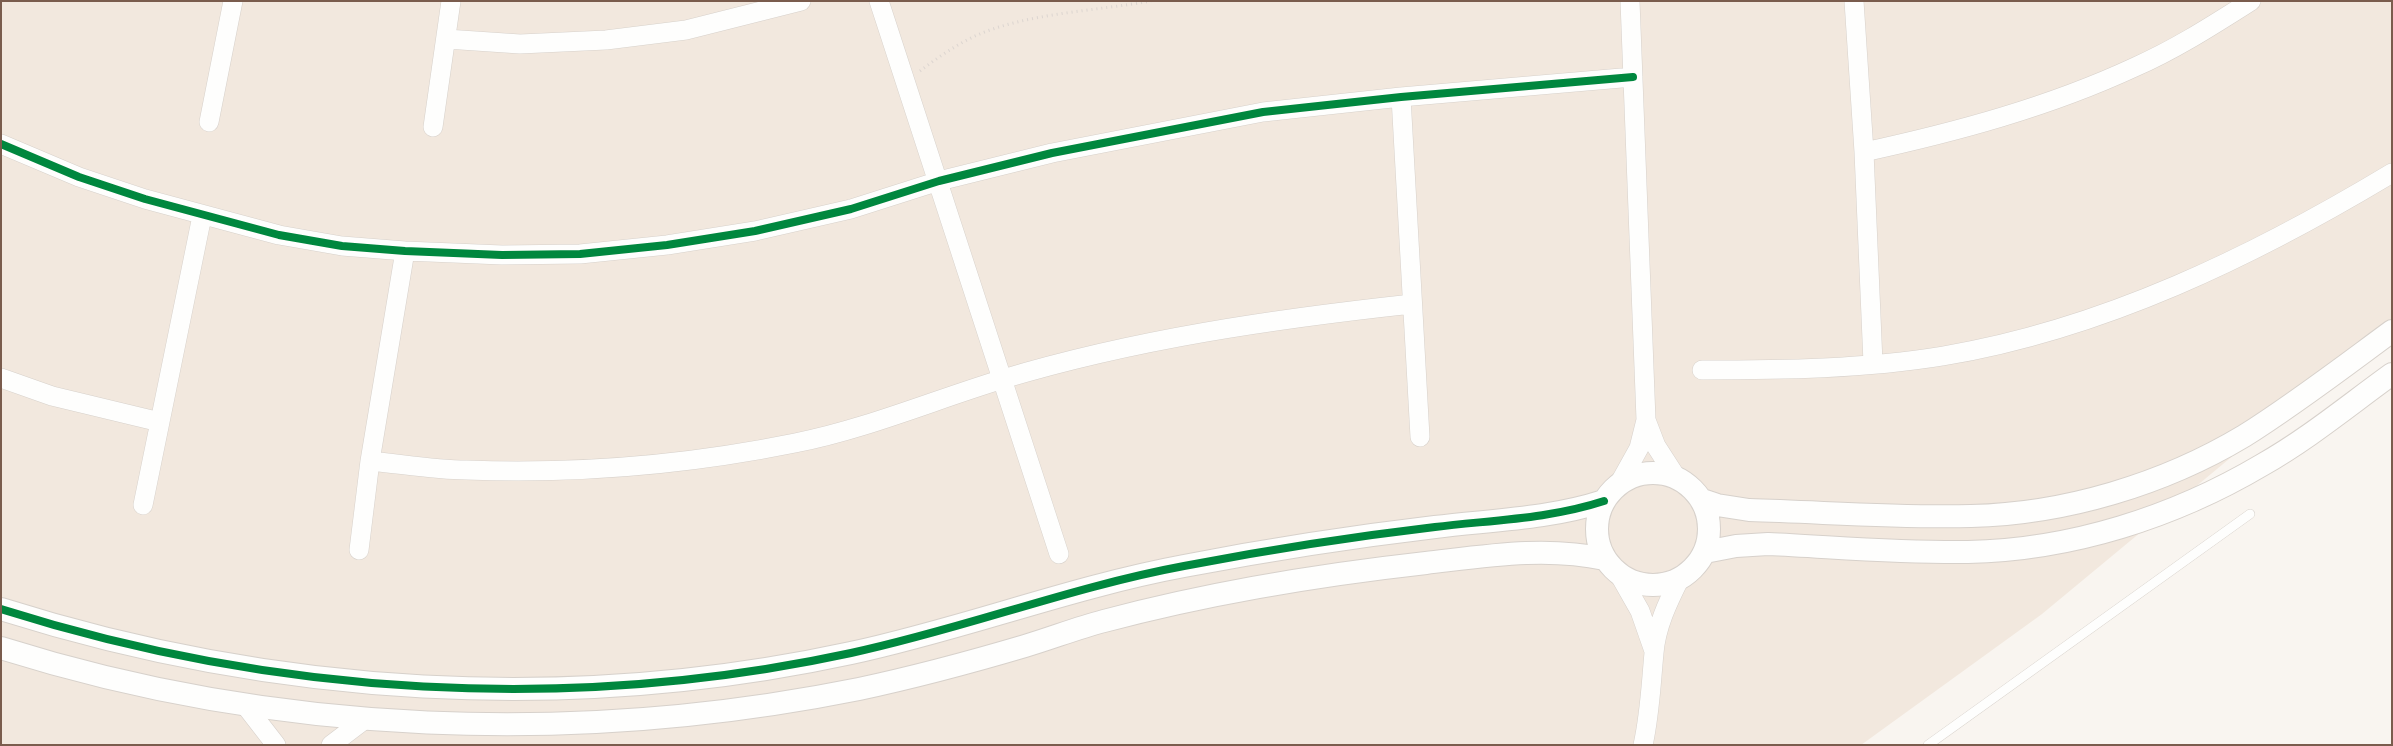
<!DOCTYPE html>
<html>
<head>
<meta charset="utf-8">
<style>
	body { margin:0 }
	#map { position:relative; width:2393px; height:746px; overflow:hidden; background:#f9f5f0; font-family:"Asap Condensed",sans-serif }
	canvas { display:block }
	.frame { position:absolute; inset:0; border:2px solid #7a5c4d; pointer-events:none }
</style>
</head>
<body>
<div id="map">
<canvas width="2393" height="746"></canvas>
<div class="frame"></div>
</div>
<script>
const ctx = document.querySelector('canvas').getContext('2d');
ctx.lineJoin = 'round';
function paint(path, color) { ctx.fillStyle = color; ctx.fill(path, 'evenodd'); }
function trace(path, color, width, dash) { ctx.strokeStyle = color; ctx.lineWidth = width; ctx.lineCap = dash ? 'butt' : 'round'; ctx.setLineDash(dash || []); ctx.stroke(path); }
paint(new Path2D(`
	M 1,1 L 2392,1 L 2392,324 L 2042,614 L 1861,745 L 1,745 Z`), '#f2e8de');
const service = new Path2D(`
	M 1928,745 L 2250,514`);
const minor = new Path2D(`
	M 879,1 L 1059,554
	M 1854,1 L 1864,152 L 1873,363
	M 446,39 L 520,44 L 606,40 L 686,30 L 801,1
	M 1401,97 L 1420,437
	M 209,122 L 233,1
	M 433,127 L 451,1
	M 1,144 L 79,177 L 145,199 L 279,235 L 342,246 L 405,251 L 502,255 L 580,254 L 667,245 L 755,231 L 851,209 L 939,181 L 1052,153 L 1263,112 L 1401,97 L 1633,77
	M 1864,152 C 1956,132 2049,107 2135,67 C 2176,49 2213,25 2251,1
	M 1702,370 C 1783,370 1864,369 1943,356 C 2104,329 2254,256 2392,173
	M 1,378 L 52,396 L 160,422
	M 1646,420 L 1656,446 L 1676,477
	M 370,461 C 402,464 434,470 466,470 C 575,474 687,465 795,443 C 866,429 934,400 1003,379 C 1136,339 1274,319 1412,304
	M 1619,484 L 1639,448 L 1646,420 L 1630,1
	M 143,505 L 202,216
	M 359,550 L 370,461 L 405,251
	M 1619,574 L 1640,611 L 1654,651
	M 245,705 L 276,745
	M 331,745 L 364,720
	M 1643,745 C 1650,714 1651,684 1654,653 C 1656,627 1668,602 1679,580`);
const tertiary = new Path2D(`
	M1597 529a56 56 0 1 1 112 0a56 56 0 1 1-112 0Z
	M 1702,500 L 1717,505 L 1749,510 C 1823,512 1898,518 1971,516 C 2065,514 2164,484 2244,436 C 2295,404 2343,367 2392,331
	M 1705,552 L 1736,546 L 1768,544 C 1834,547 1901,553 1968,552 C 2071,550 2174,517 2262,465 C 2308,439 2349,405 2392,374
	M 1,609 C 276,696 569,714 851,653 C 963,629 1071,587 1184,566 C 1267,550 1350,537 1435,527 C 1492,520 1549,519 1604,501
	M 1,648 C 277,735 576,746 859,689 C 915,677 971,662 1025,646 C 1052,638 1077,628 1104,621 C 1209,593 1318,575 1426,563 C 1486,556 1545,546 1605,559`);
trace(service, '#d7d1cb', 10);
trace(minor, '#d7d1cb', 20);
trace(tertiary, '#d7d1cb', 24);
trace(new Path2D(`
	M 920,71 C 937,58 956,45 975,36 C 1026,13 1096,11 1151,1`), '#dcd5d0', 3, [1, 4]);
trace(service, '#fefefd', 9);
trace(minor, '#fefefd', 19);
trace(tertiary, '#fefefd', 22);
trace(new Path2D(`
	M 1,144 L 79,177 L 145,199 L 279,235 L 342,246 L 405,251 L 502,255 L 580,254 L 667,245 L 755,231 L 851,209 L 939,181 L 1052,153 L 1263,112 L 1401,97 L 1633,77
	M 1,609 C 276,696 569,714 851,653 C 963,629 1071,587 1184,566 C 1267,550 1350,537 1435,527 C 1492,520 1549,519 1604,501`), '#00873e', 8);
</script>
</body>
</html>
